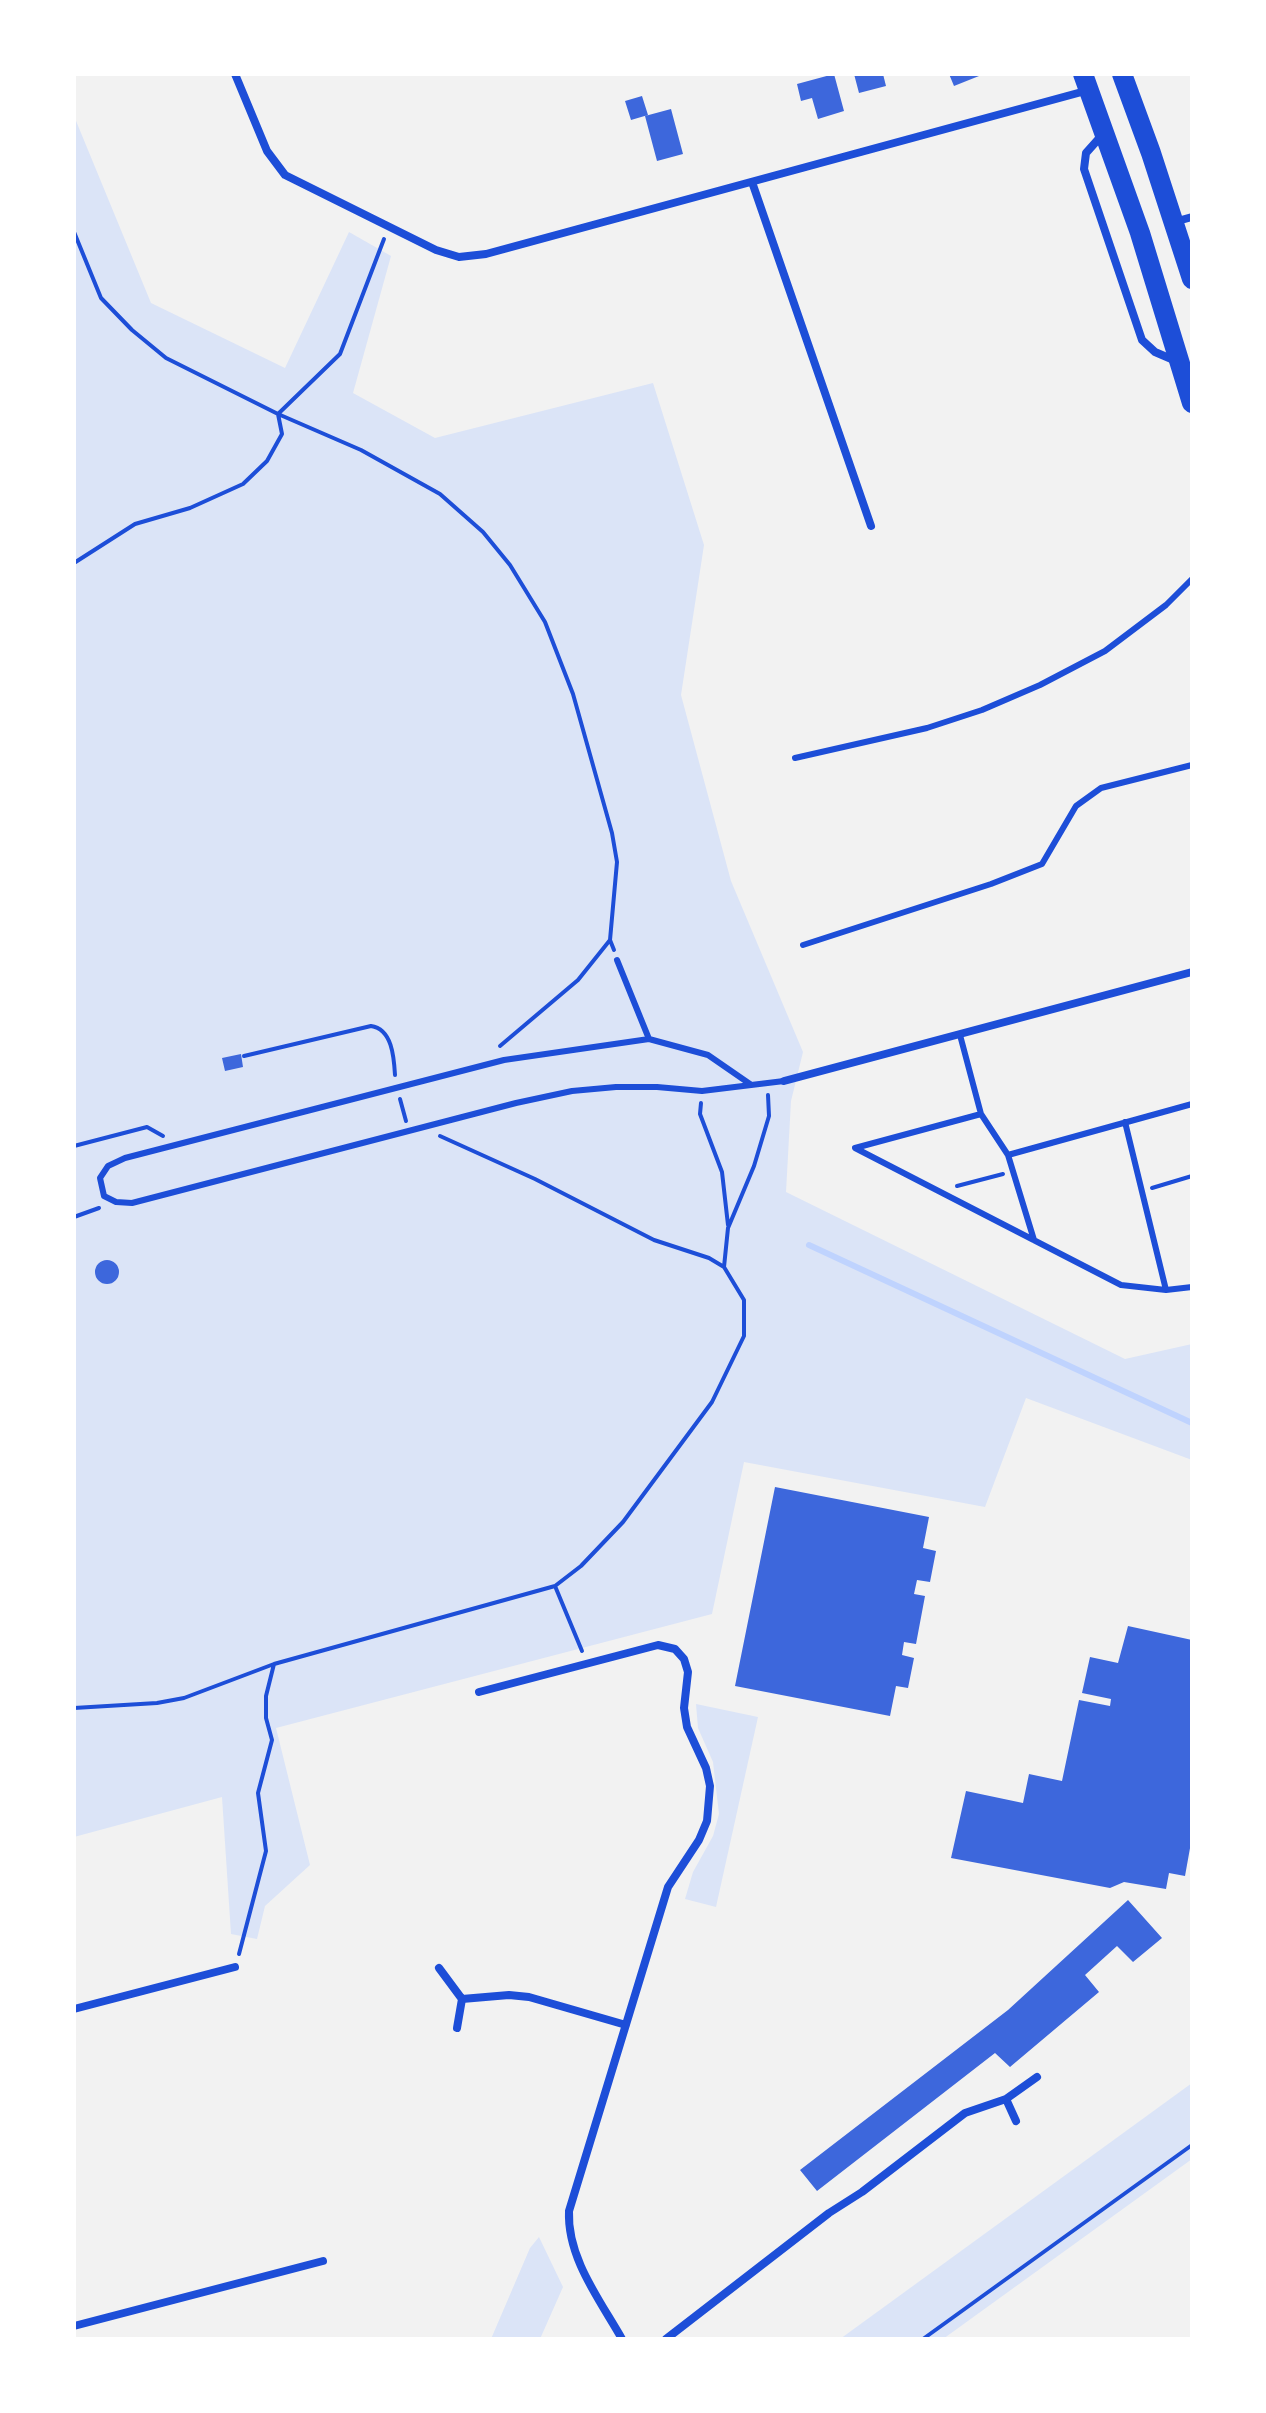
<!DOCTYPE html>
<html>
<head>
<meta charset="utf-8">
<style>
	body { margin:0 }
	#map { position:relative; width:1266px; height:2413px; overflow:hidden; background:#f2f2f2; font-family:Helvetica,sans-serif }
	canvas { display:block }
	.frame { position:absolute; inset:0; border:76px solid #fff; pointer-events:none }
</style>
</head>
<body>
<div id="map">
<canvas width="1266" height="2413"></canvas>
<div class="frame"></div>
</div>
<script>
const ctx = document.querySelector('canvas').getContext('2d');
ctx.lineJoin = 'round';
function paint(path, color) { ctx.fillStyle = color; ctx.fill(path, 'evenodd'); }
function trace(path, color, width, dash) { ctx.strokeStyle = color; ctx.lineWidth = width; ctx.lineCap = dash ? 'butt' : 'round'; ctx.setLineDash(dash || []); ctx.stroke(path); }
paint(new Path2D(`
	M 74,116 L 151,303 L 285,368 L 349,232 L 391,256 L 353,393 L 435,438 L 653,383 L 704,545 L 681,695 L 731,881 L 803,1052 L 791,1101 L 786,1192 L 1125,1359 L 1192,1344 L 1192,1460 L 1026,1398 L 985,1507 L 744,1462 L 712,1614 L 276,1728 L 310,1865 L 265,1906 L 257,1939 L 231,1934 L 222,1797 L 74,1837 Z
	M 696,1704 L 758,1717 L 716,1907 L 685,1899 L 693,1872 L 713,1836 L 719,1814 L 713,1762 L 698,1728 Z
	M 1192,2083 L 1192,2159 L 943,2339 L 840,2339 Z
	M 539,2237 L 563,2287 L 540,2339 L 491,2339 L 530,2248 Z`), '#dbe4f7');
trace(new Path2D(`
	M 809,1245 L 1192,1423`), '#bfd3fe', 6);
paint(new Path2D(`
	M 834,74 L 844,111 L 818,119 L 812,98 L 801,101 L 797,84 Z
	M 854,74 L 883,74 L 886,86 L 859,93 Z
	M 949,74 L 984,74 L 954,86 Z
	M 642,96 L 648,115 L 631,120 L 625,101 Z
	M 671,109 L 683,154 L 657,161 L 645,116 Z
	M 241,1054 L 243,1067 L 225,1071 L 222,1058 Z
	M95 1272a12 12 0 1 1 24 0a12 12 0 1 1-24 0Z
	M 775,1487 L 929,1517 L 923,1548 L 936,1551 L 930,1582 L 917,1580 L 914,1594 L 925,1596 L 916,1644 L 904,1642 L 902,1655 L 914,1658 L 908,1688 L 896,1686 L 890,1716 L 735,1686 Z
	M 1128,1626 L 1192,1640 L 1192,1837 L 1185,1876 L 1169,1873 L 1166,1889 L 1124,1882 L 1110,1888 L 951,1858 L 966,1791 L 1023,1803 L 1029,1774 L 1062,1781 L 1079,1700 L 1110,1706 L 1111,1699 L 1082,1693 L 1090,1657 L 1118,1663 Z
	M 1128,1900 L 1162,1938 L 1133,1962 L 1117,1946 L 1085,1975 L 1099,1992 L 1010,2067 L 995,2053 L 817,2191 L 800,2170 L 1008,2010 Z`), '#3d67dc');
trace(new Path2D(`
	M 74,232 L 101,298 L 132,330 L 166,358 L 278,414 L 361,450 L 440,494 L 483,532 L 510,565 L 545,622 L 573,694 L 612,833 L 617,862 L 610,940 L 614,950
	M 278,414 L 340,354 L 384,239
	M 74,563 L 135,524 L 190,508 L 243,484 L 267,461 L 282,434 L 278,414
	M 500,1046 L 578,980 L 610,940
	M 244,1056 L 371,1026 C 392,1029 394,1057 395,1075
	M 400,1099 L 406,1121
	M 701,1103 L 700,1114 L 722,1172 L 728,1225
	M 440,1136 L 535,1179 L 654,1240 L 709,1258 L 724,1267
	M 74,1146 L 147,1127 L 163,1136
	M 957,1186 L 1003,1174
	M 1152,1188 L 1192,1176
	M 74,1217 L 99,1208
	M 555,1586 L 582,1651
	M 74,1708 L 157,1703 L 184,1698 L 274,1664 L 555,1586 L 581,1566 L 623,1522 L 712,1402 L 744,1336 L 744,1300 L 724,1267 L 728,1228 L 754,1166 L 769,1116 L 768,1095
	M 239,1954 L 266,1851 L 258,1793 L 272,1740 L 266,1718 L 266,1696 L 274,1664
	M 923,2339 L 1192,2145`), '#1d4ed8', 4);
trace(new Path2D(`
	M 795,758 L 927,728 L 982,710 L 1040,685 L 1105,651 L 1166,605 L 1192,579
	M 803,945 L 991,884 L 1042,864 L 1076,806 L 1101,788 L 1192,765
	M 617,960 L 649,1039
	M 960,1035 L 981,1114 L 1008,1155 L 1034,1240
	M 750,1084 L 708,1055 L 649,1039 L 504,1060 L 125,1158 L 108,1166 L 100,1178 L 104,1196 L 116,1202 L 132,1203 L 516,1103 L 572,1091 L 616,1087 L 657,1087 L 702,1091 L 784,1081
	M 981,1114 L 855,1148 L 1121,1285 L 1166,1290 L 1192,1287
	M 1125,1122 L 1166,1290
	M 1008,1155 L 1192,1104`), '#1d4ed8', 6);
trace(new Path2D(`
	M 235,74 L 267,151 L 285,175 L 436,250 L 459,257 L 486,254 L 1089,90
	M 1103,134 L 1086,153 L 1084,169 L 1142,340 L 1155,352 L 1176,361
	M 752,182 L 871,526
	M 1174,222 L 1192,217
	M 784,1081 L 1192,972
	M 479,1692 L 658,1645 L 675,1649 L 684,1659 L 688,1672 L 684,1708 L 687,1727 L 706,1768 L 710,1786 L 707,1821 L 699,1840 L 668,1887 L 569,2211 C 567,2258 600,2300 622,2339
	M 439,1968 L 462,1999 L 457,2028
	M 462,1999 L 509,1995 L 529,1997 L 626,2025
	M 74,2009 L 235,1967
	M 1016,2121 L 1006,2099 L 1037,2077
	M 74,2326 L 323,2261
	M 666,2339 L 829,2213 L 862,2192 L 965,2113 L 1006,2099`), '#1d4ed8', 8);
trace(new Path2D(`
	M 1083,74 L 1140,233 L 1192,403
	M 1122,74 L 1151,153 L 1192,279`), '#1d4ed8', 20);
</script>
</body>
</html>
